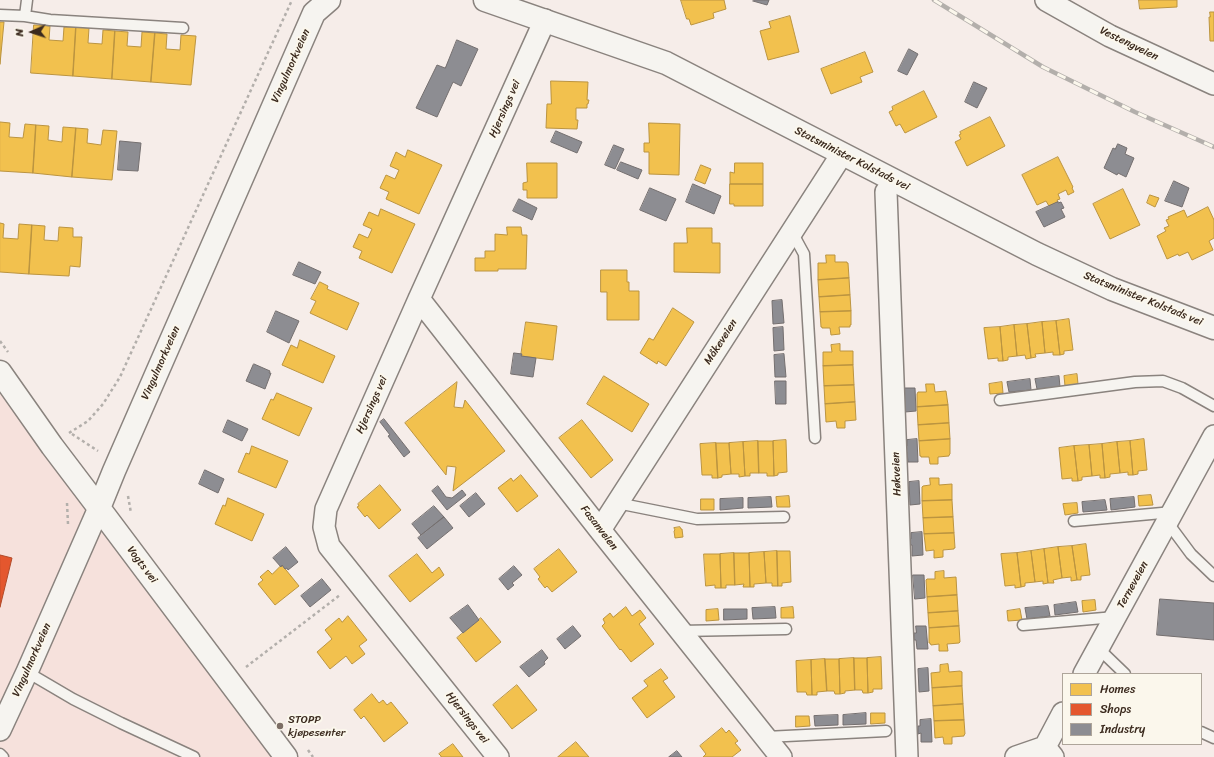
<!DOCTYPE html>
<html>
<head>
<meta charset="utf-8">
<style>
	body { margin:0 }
	#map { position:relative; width:1214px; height:757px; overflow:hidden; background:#f6ede9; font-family:Sriracha,sans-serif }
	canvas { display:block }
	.legend { position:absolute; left:1062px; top:673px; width:140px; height:72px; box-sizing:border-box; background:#fbf7ec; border:1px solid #aea59a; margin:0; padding:5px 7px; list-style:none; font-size:12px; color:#3b2a1e }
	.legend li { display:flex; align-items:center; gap:8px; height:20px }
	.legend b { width:20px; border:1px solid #aea59a }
	.north { position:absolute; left:12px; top:12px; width:40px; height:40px; -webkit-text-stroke:3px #fbf7ec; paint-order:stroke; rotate:267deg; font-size:11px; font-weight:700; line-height:16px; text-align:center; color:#3b2a1e }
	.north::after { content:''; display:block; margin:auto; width:14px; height:18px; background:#3b2a1e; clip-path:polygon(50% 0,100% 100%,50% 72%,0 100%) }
</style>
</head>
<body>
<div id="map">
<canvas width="1214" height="757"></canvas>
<ul class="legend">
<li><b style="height:11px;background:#f2c14e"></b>Homes</li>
<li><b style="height:11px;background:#e4572e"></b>Shops</li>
<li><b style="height:11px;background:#8d8d92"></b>Industry</li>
</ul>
<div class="north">N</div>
</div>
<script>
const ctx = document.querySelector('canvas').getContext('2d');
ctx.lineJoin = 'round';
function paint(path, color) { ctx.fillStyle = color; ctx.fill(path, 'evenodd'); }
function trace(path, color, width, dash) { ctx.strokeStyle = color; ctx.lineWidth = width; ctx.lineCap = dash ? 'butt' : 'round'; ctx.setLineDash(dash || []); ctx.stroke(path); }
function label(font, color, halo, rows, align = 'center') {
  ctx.font = font + ' Sriracha,sans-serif'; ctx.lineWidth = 4; ctx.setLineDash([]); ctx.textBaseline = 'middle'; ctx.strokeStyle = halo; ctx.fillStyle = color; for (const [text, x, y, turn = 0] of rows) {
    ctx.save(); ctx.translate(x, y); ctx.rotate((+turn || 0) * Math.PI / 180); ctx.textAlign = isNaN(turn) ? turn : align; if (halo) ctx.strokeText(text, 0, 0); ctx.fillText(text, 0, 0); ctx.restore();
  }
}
paint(new Path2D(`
	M 10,387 L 286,757 L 0,757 L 0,394 Z`), '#f6e1dc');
const homes = new Path2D(`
	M 681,0 L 724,0 L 726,9 L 713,13 L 714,18 L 691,25 L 689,19 L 687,19 Z
	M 1139,0 L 1177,0 L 1177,7 L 1140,9 Z
	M 1210,12 L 1214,12 L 1214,41 L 1210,41 L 1209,17 L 1210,17 Z
	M 790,16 L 799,52 L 768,60 L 760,31 L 771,28 L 769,22 Z
	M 0,22 L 4,22 L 0,64 Z
	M 34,25 L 50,26 L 49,40 L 63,41 L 64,27 L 76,27 L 73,76 L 31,73 Z
	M 76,27 L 89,28 L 88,43 L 102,44 L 103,30 L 115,31 L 112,79 L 73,76 Z
	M 115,31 L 128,32 L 127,46 L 141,47 L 142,32 L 155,33 L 151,82 L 112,79 Z
	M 155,33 L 167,34 L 166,49 L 180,50 L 181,35 L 196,36 L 191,85 L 151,82 Z
	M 865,52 L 873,72 L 860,77 L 862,82 L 831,94 L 821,69 Z
	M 551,81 L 588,82 L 587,100 L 589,100 L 588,104 L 587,104 L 587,108 L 576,108 L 576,120 L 578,120 L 577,129 L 546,128 L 547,104 L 551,104 Z
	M 924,91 L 937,117 L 905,133 L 900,124 L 896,126 L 889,112 L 893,110 L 892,107 Z
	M 990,117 L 1005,146 L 967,166 L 955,142 L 961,139 L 959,135 L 961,134 L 960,132 Z
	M 0,122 L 10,123 L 9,137 L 23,138 L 25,124 L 36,125 L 33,173 L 0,171 Z
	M 649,123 L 680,124 L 679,175 L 649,174 L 649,152 L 644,152 L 644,143 L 649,143 Z
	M 36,125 L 49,126 L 48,140 L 62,142 L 63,127 L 76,128 L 72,177 L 33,173 Z
	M 76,128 L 88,129 L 87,143 L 101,145 L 103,130 L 117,131 L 112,180 L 72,177 Z
	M 408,150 L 442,165 L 419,214 L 386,199 L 389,192 L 380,188 L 386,175 L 395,179 L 399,170 L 390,166 L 396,152 L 405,157 Z
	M 1058,157 L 1073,187 L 1072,188 L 1074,192 L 1068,195 L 1066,190 L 1058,194 L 1060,199 L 1057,200 L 1058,202 L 1049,206 L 1046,201 L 1037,205 L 1022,175 Z
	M 527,163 L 557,163 L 557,198 L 527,198 L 527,190 L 523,190 L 523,183 L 527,182 Z
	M 735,163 L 763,163 L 763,184 L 730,184 L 730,172 L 734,173 Z
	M 701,165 L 711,169 L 705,184 L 695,180 Z
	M 730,184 L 763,184 L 763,206 L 734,206 L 734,204 L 730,204 Z
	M 1123,189 L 1140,225 L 1110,239 L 1093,204 Z
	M 1150,195 L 1159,198 L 1155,207 L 1147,203 Z
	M 1208,207 L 1214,220 L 1214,238 L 1209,241 L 1213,250 L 1192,260 L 1188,252 L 1179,256 L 1178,254 L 1167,259 L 1157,236 L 1166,231 L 1164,228 L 1169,226 L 1166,220 L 1169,219 L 1168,217 L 1184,210 L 1187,217 Z
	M 381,209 L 415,224 L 392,273 L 359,258 L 362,251 L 353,247 L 359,234 L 368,238 L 372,229 L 363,225 L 369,212 L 378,216 Z
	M 0,223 L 4,224 L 3,238 L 18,239 L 19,224 L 32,225 L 29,274 L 0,272 Z
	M 32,225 L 45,226 L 44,240 L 58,241 L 59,227 L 73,228 L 73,237 L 82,237 L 80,267 L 70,266 L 69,276 L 29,274 Z
	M 507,227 L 521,227 L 522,235 L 527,235 L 526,269 L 498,269 L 498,271 L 475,271 L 475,258 L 485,258 L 485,251 L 495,251 L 495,234 L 507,235 Z
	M 687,228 L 712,228 L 712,243 L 720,243 L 720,273 L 674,272 L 674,243 L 687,243 Z
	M 826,255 L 835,255 L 835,262 L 847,262 L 847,263 L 848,263 L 849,278 L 818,280 L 818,263 L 826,263 Z
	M 601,270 L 627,270 L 627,282 L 629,282 L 629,291 L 639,291 L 639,320 L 607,320 L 607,292 L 601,292 Z
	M 849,278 L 850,295 L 819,297 L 818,280 Z
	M 320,282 L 328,286 L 327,289 L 359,303 L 347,330 L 310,313 L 316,301 L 311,299 Z
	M 850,295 L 851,311 L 820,312 L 819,297 Z
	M 673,308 L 694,322 L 666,366 L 658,361 L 657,364 L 640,353 L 649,338 L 653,340 Z
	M 851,311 L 851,325 L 850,325 L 850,327 L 839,327 L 840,334 L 831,335 L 830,328 L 822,328 L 822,327 L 821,327 L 820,312 Z
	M 1069,319 L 1073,350 L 1064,351 L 1064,354 L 1060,355 L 1056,321 Z
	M 1056,321 L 1060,355 L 1053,355 L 1053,352 L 1045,353 L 1042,322 Z
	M 526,322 L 557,326 L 553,360 L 521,356 Z
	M 1042,322 L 1045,353 L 1035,354 L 1036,357 L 1031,358 L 1027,324 Z
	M 1027,324 L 1031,358 L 1026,359 L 1025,355 L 1017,356 L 1014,325 Z
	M 1014,325 L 1017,356 L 1008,357 L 1008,360 L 1003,361 L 1000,327 Z
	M 1000,327 L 1003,361 L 998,361 L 998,358 L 988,359 L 984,328 Z
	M 300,340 L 335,356 L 323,383 L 282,365 L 291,345 L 297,348 Z
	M 840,344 L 840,351 L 853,351 L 853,365 L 823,366 L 823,352 L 832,352 L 831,345 Z
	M 853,365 L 854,385 L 824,386 L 823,366 Z
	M 1077,374 L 1078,384 L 1065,386 L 1064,376 Z
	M 604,376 L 649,404 L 632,432 L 587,404 Z
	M 457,382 L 454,407 L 463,408 L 465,400 L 505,451 L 453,491 L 456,467 L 447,466 L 446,475 L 405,423 Z
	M 1002,382 L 1003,393 L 990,394 L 989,384 Z
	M 926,384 L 934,384 L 935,392 L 946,391 L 948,405 L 917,407 L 917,394 L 918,392 L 926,392 Z
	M 854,385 L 855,402 L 825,404 L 824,386 Z
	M 277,393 L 312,408 L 299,436 L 262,419 L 271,399 L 273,400 Z
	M 855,402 L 856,420 L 845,421 L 845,428 L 837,428 L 836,421 L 826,422 L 825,404 Z
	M 948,405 L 949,423 L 918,425 L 917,407 Z
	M 582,420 L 613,460 L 591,478 L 559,438 Z
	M 949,423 L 950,439 L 919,441 L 918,425 Z
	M 950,439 L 950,454 L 949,455 L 949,456 L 938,457 L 938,464 L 930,464 L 929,457 L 921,457 L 921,456 L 920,456 L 919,441 Z
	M 1144,439 L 1147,470 L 1138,471 L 1138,474 L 1133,475 L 1130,441 Z
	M 786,440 L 787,472 L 778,473 L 778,475 L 774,476 L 773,441 Z
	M 758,441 L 759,473 L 750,473 L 750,476 L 745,476 L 743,442 Z
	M 758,441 L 773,441 L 774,476 L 767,476 L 767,473 L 759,473 Z
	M 1130,441 L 1133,475 L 1128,475 L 1128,472 L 1120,473 L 1117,442 Z
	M 743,442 L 745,476 L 739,477 L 739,474 L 731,474 L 729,443 Z
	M 1117,442 L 1120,473 L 1110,474 L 1110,477 L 1105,478 L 1102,444 Z
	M 716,443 L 729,443 L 731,474 L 722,475 L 722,477 L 718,478 Z
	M 716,443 L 718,478 L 712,478 L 712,475 L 702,475 L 700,444 Z
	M 1102,444 L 1105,478 L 1100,478 L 1100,475 L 1092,476 L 1089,445 Z
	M 1089,445 L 1092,476 L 1082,477 L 1082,480 L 1078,481 L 1074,446 Z
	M 252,446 L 288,461 L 276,488 L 238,472 L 246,453 L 249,454 Z
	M 1074,446 L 1078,481 L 1072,481 L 1072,478 L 1062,479 L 1059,448 Z
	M 521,475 L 538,496 L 517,512 L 498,488 L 511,478 L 513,481 Z
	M 930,478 L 939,478 L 939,485 L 952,484 L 952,500 L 922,501 L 922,487 L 923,486 L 930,485 Z
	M 380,485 L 401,510 L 379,529 L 367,515 L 365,517 L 357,507 L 359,506 L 358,504 Z
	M 1151,495 L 1153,505 L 1139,506 L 1138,496 Z
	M 789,496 L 790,507 L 777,507 L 776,497 Z
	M 228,498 L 264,514 L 252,541 L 215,524 L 223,505 L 225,506 Z
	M 701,499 L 714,499 L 714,510 L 701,510 Z
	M 952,500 L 953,517 L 923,518 L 922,501 Z
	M 1077,503 L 1078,513 L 1065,515 L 1063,504 Z
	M 953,517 L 954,533 L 924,534 L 923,518 Z
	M 680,527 L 681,529 L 682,529 L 683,537 L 675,538 L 674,531 L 675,530 L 674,528 Z
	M 954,533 L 955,548 L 954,548 L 954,549 L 943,550 L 943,557 L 934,558 L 934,550 L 926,551 L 924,534 Z
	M 1086,544 L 1090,575 L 1081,576 L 1081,580 L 1077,580 L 1072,546 Z
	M 1072,546 L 1077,580 L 1071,581 L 1071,577 L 1062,578 L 1058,547 Z
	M 1058,547 L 1062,578 L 1053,580 L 1054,583 L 1048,583 L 1044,549 Z
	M 559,549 L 577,572 L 552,592 L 547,586 L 545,588 L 538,579 L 540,577 L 534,569 Z
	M 1044,549 L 1048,583 L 1043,584 L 1043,581 L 1035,582 L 1031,551 Z
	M 777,551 L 778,586 L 772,586 L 772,583 L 766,583 L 764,552 Z
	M 777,551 L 790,551 L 791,582 L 782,583 L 782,586 L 778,586 Z
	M 1031,551 L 1035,582 L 1025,583 L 1025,586 L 1021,587 L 1017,553 Z
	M 764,552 L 766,583 L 754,584 L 754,587 L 750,587 L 749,553 Z
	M 734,553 L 749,553 L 750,587 L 743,587 L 744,584 L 735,585 Z
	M 734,553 L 735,585 L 726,585 L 726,588 L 721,588 L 720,554 Z
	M 1017,553 L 1021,587 L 1015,588 L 1015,585 L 1005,586 L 1001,554 Z
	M 417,554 L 432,573 L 439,567 L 444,575 L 410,602 L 389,576 Z
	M 704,554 L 720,554 L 721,588 L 715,588 L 715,585 L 706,586 Z
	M 282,565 L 299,586 L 275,605 L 258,584 L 263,580 L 260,577 L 268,570 L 272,574 Z
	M 944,571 L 944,578 L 956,577 L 957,595 L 927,597 L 926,580 L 927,579 L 935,579 L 935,572 Z
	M 957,595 L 958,611 L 928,613 L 927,597 Z
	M 1095,600 L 1096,610 L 1083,612 L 1082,601 Z
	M 626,607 L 632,616 L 640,610 L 646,618 L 639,624 L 654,644 L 631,662 L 621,649 L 620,650 L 602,626 L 605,623 L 603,619 L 610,613 L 613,617 Z
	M 793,607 L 794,618 L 781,618 L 781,608 Z
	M 718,609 L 719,620 L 706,621 L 706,610 Z
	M 1020,609 L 1022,620 L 1008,621 L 1007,611 Z
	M 958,611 L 959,626 L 929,628 L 928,613 Z
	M 348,616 L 367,640 L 359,646 L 365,654 L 352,664 L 346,656 L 330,669 L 317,652 L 332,639 L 325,630 L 339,618 L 342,622 Z
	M 481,618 L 501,642 L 476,662 L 457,638 Z
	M 959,626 L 960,642 L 959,643 L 947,644 L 948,651 L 939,651 L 939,644 L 931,645 L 930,643 L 929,643 L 929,628 Z
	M 881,657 L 882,689 L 873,689 L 873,692 L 868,693 L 867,658 Z
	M 854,658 L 867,658 L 868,693 L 863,693 L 862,690 L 855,690 Z
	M 854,658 L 855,690 L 845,691 L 845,693 L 840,694 L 839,659 Z
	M 825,659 L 839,659 L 840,694 L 835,694 L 834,691 L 827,691 Z
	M 825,659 L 827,691 L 817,692 L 817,695 L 812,695 L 811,660 Z
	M 811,660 L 812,695 L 807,695 L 806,692 L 797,692 L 796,661 Z
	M 948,664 L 949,672 L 960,671 L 962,672 L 962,686 L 932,688 L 931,673 L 940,672 L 940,665 Z
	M 661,669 L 668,678 L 663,681 L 675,697 L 647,718 L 632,698 L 648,686 L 644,681 Z
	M 517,685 L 537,710 L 512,729 L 493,705 Z
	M 962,686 L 963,704 L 933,706 L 932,688 Z
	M 372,694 L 379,703 L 383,700 L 387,705 L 391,702 L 408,723 L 384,742 L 364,716 L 361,719 L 354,710 Z
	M 963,704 L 964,720 L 934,721 L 933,706 Z
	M 871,713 L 885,713 L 885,723 L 871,724 Z
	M 796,716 L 809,716 L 810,726 L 796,727 Z
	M 964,720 L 965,734 L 964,735 L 964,736 L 952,737 L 952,744 L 944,744 L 943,737 L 935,738 L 934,721 Z
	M 722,728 L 726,733 L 729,730 L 738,741 L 735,743 L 741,750 L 732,757 L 703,757 L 706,754 L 700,746 Z
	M 576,742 L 589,757 L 558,757 Z
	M 453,744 L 463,757 L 441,757 L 441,756 L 439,754 Z`);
paint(homes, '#f2c14e');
trace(homes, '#bb9440', 1);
const shops = new Path2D(`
	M 0,555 L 12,558 L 0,607 Z`);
paint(shops, '#e4572e');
trace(shops, '#b14a29', 1);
const industry = new Path2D(`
	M 754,0 L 769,0 L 767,5 L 753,1 Z
	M 457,40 L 478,49 L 461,86 L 453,82 L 437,117 L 416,108 L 437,65 L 445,68 Z
	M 909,49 L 918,54 L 907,75 L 898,71 Z
	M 974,82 L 987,88 L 977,108 L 965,102 Z
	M 556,131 L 582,142 L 577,153 L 551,142 Z
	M 120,141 L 141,143 L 138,171 L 118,170 Z
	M 1118,144 L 1127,148 L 1125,154 L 1134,158 L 1126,177 L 1118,173 L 1117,175 L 1104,168 L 1113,148 L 1115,149 Z
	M 614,145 L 624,149 L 615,169 L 605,165 Z
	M 621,162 L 642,170 L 638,179 L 617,170 Z
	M 1174,181 L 1189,188 L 1182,207 L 1165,201 Z
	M 693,184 L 721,196 L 714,214 L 686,202 Z
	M 650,188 L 676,199 L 666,221 L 640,210 Z
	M 519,199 L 537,208 L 532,220 L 513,211 Z
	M 1058,202 L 1058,203 L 1061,202 L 1064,208 L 1061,209 L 1065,217 L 1044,227 L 1036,212 Z
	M 299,262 L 321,272 L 315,284 L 293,275 Z
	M 782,300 L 784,323 L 773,324 L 772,301 Z
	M 276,311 L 299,321 L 289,343 L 267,332 Z
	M 783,327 L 784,350 L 774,351 L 773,328 Z
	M 514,353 L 522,354 L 521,356 L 536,358 L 533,377 L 511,374 Z
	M 784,354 L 786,377 L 775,377 L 774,355 Z
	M 254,364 L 270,371 L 269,373 L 271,373 L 265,389 L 246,381 L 253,365 Z
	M 1059,376 L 1060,387 L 1037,389 L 1035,379 Z
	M 1030,379 L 1031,390 L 1009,392 L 1007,382 Z
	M 775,381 L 786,381 L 786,404 L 776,404 Z
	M 904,388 L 915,388 L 916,411 L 905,412 Z
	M 384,419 L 410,452 L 404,457 L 388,436 L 390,435 L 380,422 Z
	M 228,420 L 248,429 L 242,441 L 223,432 Z
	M 917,439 L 918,462 L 908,462 L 907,452 L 906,452 L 905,447 L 907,446 L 907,440 Z
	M 205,470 L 224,479 L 218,493 L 199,484 Z
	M 919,481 L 920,504 L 910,505 L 909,482 Z
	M 438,486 L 446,497 L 452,498 L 462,490 L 466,495 L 447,510 L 432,491 Z
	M 476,493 L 485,504 L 469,517 L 460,506 Z
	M 771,497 L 772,507 L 748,508 L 748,498 Z
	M 1134,497 L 1135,507 L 1111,510 L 1110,499 Z
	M 743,498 L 743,508 L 720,510 L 720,499 Z
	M 1105,500 L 1107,510 L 1083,512 L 1082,502 Z
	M 434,506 L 444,517 L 421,535 L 412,524 Z
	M 444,517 L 453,528 L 427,549 L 418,538 Z
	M 922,532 L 923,555 L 912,556 L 912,545 L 910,545 L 909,539 L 911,539 L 911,533 Z
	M 286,547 L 298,562 L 288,570 L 287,568 L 285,569 L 282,565 L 281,567 L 273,558 Z
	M 514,566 L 522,575 L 512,583 L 514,585 L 508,590 L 499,579 Z
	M 913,575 L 924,575 L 925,598 L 915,599 Z
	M 322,579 L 331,590 L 310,607 L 301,596 Z
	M 1160,599 L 1214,603 L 1214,640 L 1157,635 Z
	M 1076,602 L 1078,612 L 1055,615 L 1054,605 Z
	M 468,605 L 479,620 L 463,633 L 450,618 Z
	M 1048,606 L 1050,616 L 1027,619 L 1025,608 Z
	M 775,607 L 776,618 L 753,619 L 752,608 Z
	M 724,609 L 747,609 L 747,619 L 724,620 Z
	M 573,626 L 581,636 L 565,649 L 557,639 Z
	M 916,626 L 926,626 L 928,649 L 917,649 L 916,640 L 914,640 L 914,633 L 916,633 Z
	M 542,650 L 548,658 L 544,662 L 545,664 L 529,677 L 520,667 Z
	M 928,668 L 929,691 L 919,692 L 918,669 Z
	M 866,713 L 866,724 L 843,725 L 843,715 Z
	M 838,715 L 838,725 L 815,726 L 814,716 Z
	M 931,719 L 932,742 L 921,742 L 921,733 L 918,734 L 918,726 L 920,726 L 920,720 Z
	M 677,751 L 682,757 L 669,757 Z`);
paint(industry, '#8d8d92');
trace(industry, '#746f6f', 1);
const service = new Path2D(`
	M 0,15 L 25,16 L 50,20 L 183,28
	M 25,16 L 27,0
	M 792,232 L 804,254 L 815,438
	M 1000,400 L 1135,382 L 1163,381 L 1182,388 L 1214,406
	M 617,503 L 697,519 L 784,517
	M 1074,521 L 1173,512
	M 1168,523 L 1191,554 L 1214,576
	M 1023,625 L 1115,617
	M 680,631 L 786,629
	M 1098,648 L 1125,674
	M 27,672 L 73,699 L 121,723 L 194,757
	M 1201,732 L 1214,738
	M 766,737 L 886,731
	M 0,754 L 3,757`);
const minor = new Path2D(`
	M 1046,0 L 1110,36 L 1214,84
	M 886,192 L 907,757
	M 419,299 L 600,530 L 781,757
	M 600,530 L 842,154
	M 1084,674 L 1214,436
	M 0,730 L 27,672 L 99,508
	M 1045,747 L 1063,713
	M 498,757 L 329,546 L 324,527 L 326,509 L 419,299 L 545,20
	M 1016,757 L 1045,747 L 1053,757`);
const tertiary = new Path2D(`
	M 485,0 L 666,63 L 1037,254 L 1112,289 L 1214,328
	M 0,372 L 52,446 L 99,508 L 286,757
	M 99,508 L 114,471 L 314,13 L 329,0`);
trace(service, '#8a837e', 13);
trace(minor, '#8a837e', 24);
trace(tertiary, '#8a837e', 25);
trace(new Path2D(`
	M 0,341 L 8,352
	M 69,433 L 88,421 L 103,404 L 120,377 L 292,0
	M 72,434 L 98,451
	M 128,496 L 131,513
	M 67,503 L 68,524
	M 246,667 L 340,595
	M 308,750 L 313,757`), '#b3afab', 2.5, [3, 3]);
trace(service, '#f6f4f0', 10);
trace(minor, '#f6f4f0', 21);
trace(tertiary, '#f6f4f0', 22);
const rail = new Path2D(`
	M 934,0 L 1043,67 L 1135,112 L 1214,147`);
trace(rail, '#b3afab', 4.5);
trace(rail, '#fbf7ec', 3, [9]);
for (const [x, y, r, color] of [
	[280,726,4,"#7c6e65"]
]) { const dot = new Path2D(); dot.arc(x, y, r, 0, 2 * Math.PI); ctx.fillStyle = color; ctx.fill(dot); trace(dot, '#fbf7ec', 1.5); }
label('11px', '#3b2a1e', '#fbf7ec', [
	["Vestengveien",1129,44,26],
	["Vingulmorkveien",291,66,-66],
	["Hjersings vei",505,109,-66],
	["Statsminister Kolstads vei",852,159,27],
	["Statsminister Kolstads vei",1143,299,22],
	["Måkeveien",721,342,-57],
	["Vingulmorkveien",161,363,-66],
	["Hjersings vei",372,405,-66],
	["Høkveien",897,474,-92],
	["Fasanveien",599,528,52],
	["Vogts vei",142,565,53],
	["Terneveien",1133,585,-61],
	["Vingulmorkveien",32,660,-66],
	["Hjersings vei",467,718,52]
]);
label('11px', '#3b2a1e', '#fbf7ec', [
	["STOPP",288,720],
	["kjøpesenter",288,733]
], 'left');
</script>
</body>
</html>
